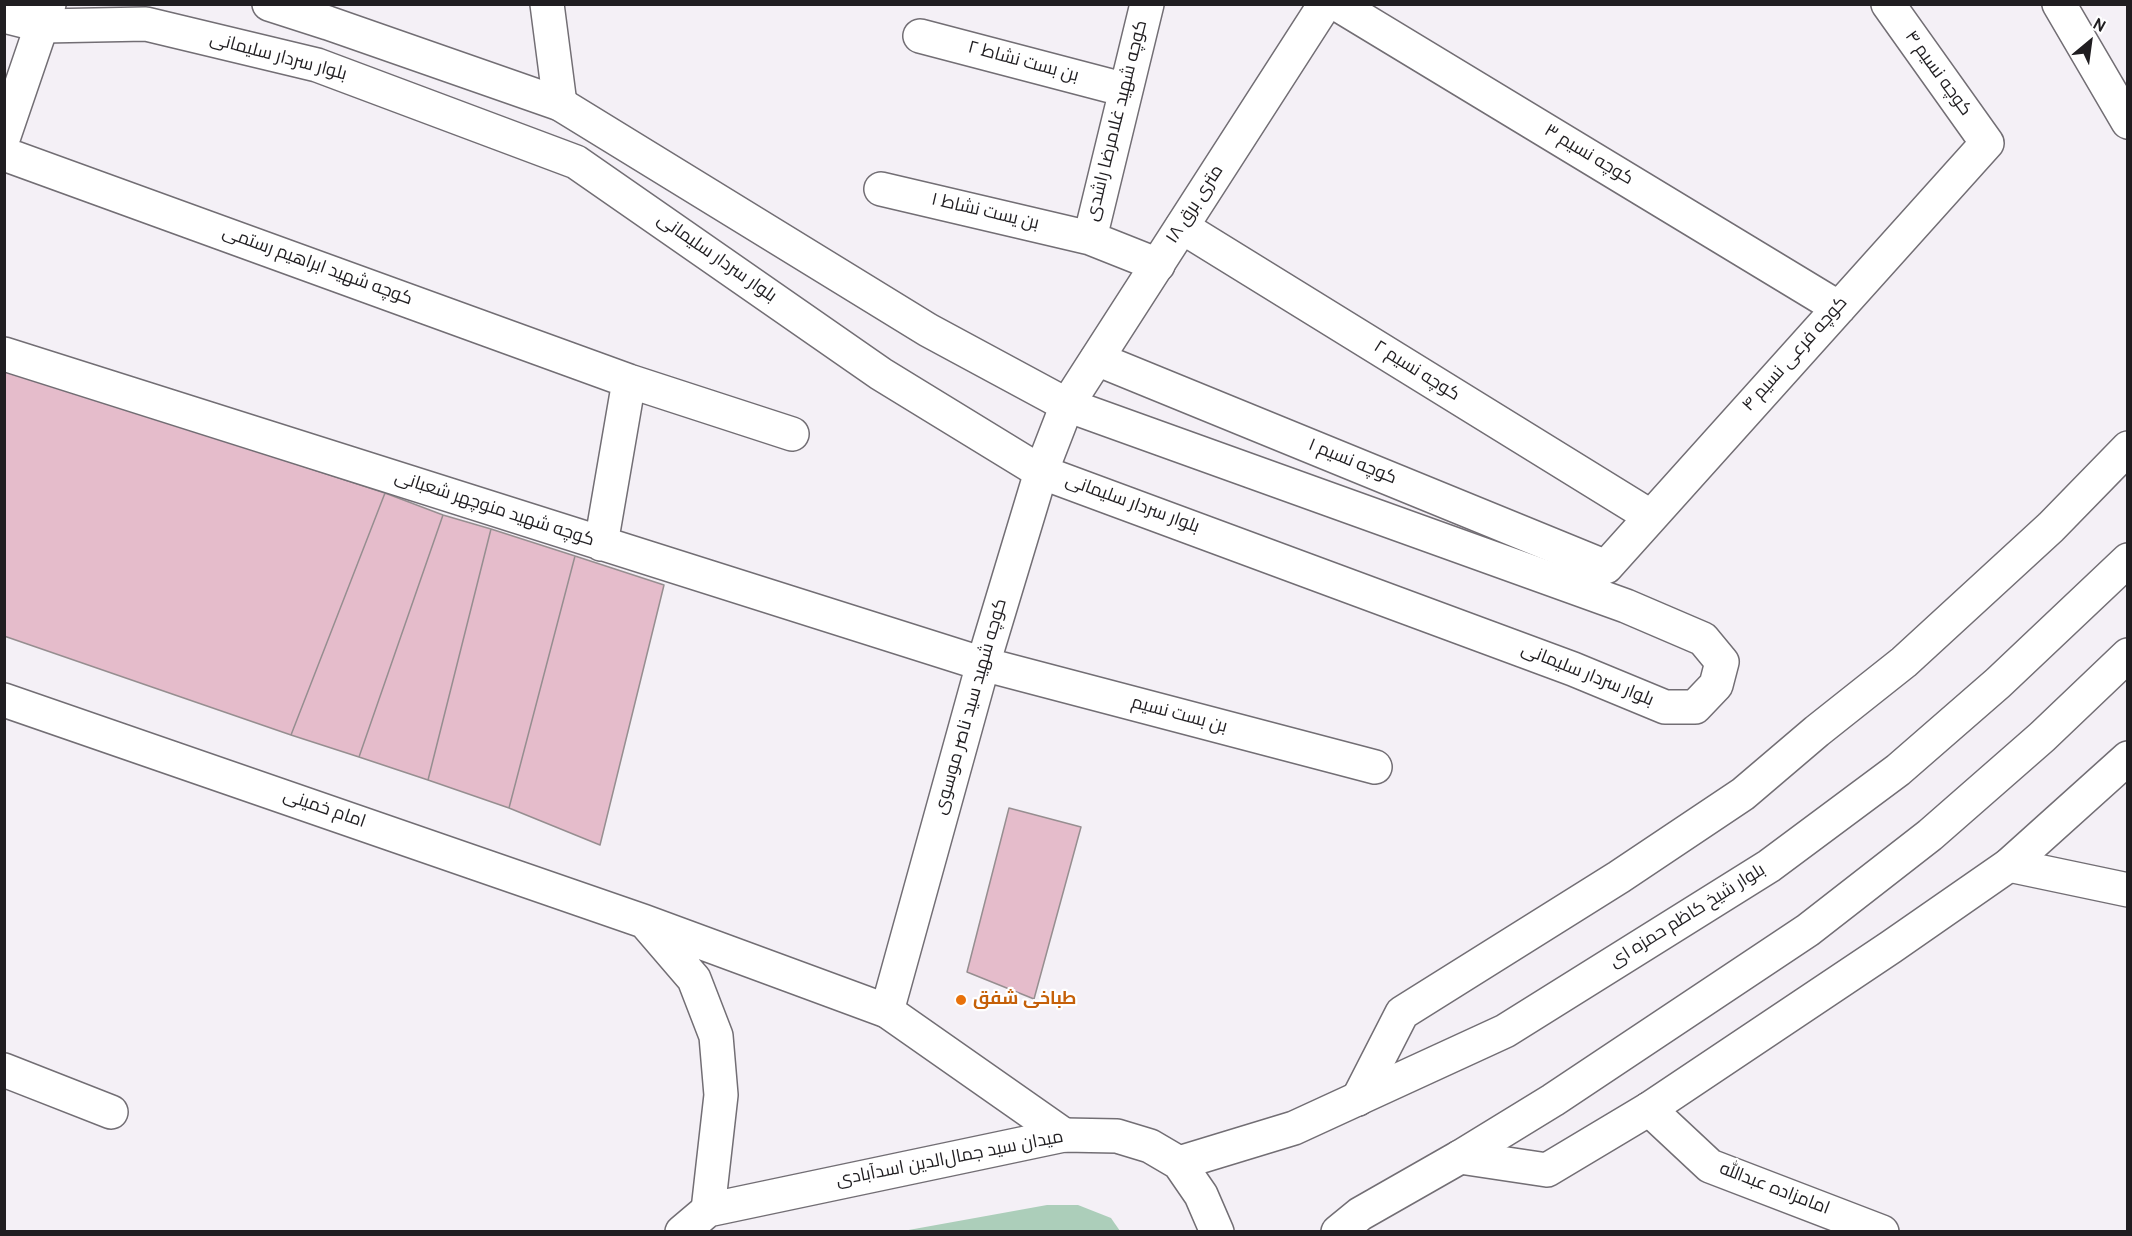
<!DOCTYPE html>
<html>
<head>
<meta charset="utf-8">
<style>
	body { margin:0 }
	#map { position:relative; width:2132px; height:1236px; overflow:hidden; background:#f4f0f6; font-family:Overpass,sans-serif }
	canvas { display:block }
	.frame { position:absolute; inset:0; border:6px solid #201e21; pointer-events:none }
	.north { position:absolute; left:2060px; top:12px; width:60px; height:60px; -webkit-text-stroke:4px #fff; paint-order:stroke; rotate:29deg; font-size:16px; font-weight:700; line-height:24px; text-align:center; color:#201e21 }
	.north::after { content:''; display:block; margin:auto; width:21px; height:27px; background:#201e21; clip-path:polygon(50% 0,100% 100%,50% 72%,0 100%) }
</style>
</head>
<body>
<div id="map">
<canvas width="2132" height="1236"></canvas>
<div class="frame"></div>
<div class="north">N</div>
</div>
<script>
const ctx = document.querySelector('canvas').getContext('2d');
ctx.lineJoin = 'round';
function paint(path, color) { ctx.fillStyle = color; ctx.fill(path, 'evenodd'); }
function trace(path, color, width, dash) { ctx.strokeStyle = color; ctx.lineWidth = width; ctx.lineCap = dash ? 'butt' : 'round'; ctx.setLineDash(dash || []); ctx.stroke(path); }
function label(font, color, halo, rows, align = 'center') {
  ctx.font = font + ' Overpass,Cairo,sans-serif'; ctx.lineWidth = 4.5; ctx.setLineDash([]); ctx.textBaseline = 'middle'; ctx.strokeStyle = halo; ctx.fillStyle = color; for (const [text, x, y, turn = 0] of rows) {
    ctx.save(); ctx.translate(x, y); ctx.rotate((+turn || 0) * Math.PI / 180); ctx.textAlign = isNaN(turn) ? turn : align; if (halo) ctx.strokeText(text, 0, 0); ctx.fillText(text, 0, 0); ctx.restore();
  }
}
paint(new Path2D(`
	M 1047,1205 L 1078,1205 L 1111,1218 L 1120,1231 L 903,1231 Z`), '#acceba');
const building = new Path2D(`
	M 4,369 L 385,493 L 291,735 L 4,636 Z
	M 385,493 L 443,515 L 359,757 L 291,735 Z
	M 443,515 L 491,529 L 428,780 L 359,757 Z
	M 491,529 L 575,556 L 509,808 L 428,780 Z
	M 575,556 L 664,585 L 600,845 L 509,808 Z
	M 1009,808 L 1081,827 L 1034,999 L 967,972 Z`);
paint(building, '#e5bccb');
trace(building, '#968e90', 1.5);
const minor = new Path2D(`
	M 547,4 L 560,104
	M 1337,4 L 1839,308
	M 2059,4 L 2128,122
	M 920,36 L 1126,90
	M 4,136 L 49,4
	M 4,154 L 629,381 L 792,434
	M 881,189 L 1090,238 L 1158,265
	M 1182,227 L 1650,516
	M 1090,238 L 1147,4
	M 4,354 L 983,664 L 1375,767
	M 1097,359 L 1606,567 L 1987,143 L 1888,4
	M 601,544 L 629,381
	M 2009,865 L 2128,890
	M 887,1011 L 983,664 L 1041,472 L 1067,405
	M 4,1070 L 111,1112`);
const tertiary = new Path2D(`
	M 1067,405 L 1325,4
	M 1649,1109 L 1710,1166 L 1882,1232`);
const secondary = new Path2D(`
	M 4,16 L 44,26 L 146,24 L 317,65 L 576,162 L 881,374 L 1041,472 L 1573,669 L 1665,707 L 1695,707 L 1716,685 L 1722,662 L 1703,639 L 1626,606 L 1067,405 L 928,330 L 560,104 L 328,23 L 269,4
	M 4,700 L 643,921 L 887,1011 L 1064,1135
	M 645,922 L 694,979 L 716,1036 L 721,1095 L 708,1210
	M 1358,1099 L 1402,1013 L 1619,877 L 1743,794 L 1817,731 L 1904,662 L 2051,527 L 2128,448
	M 1460,1157 L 1547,1170 L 1649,1109 L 1891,947 L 2009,865 L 2128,758`);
const primary = new Path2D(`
	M 1179,1163 L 1294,1128 L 1505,1031 L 1769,866 L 1898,770 L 1998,683 L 2128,560
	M 682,1232 L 708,1210 L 1064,1135 L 1117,1136 L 1150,1146 L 1179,1163 L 1201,1195 L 1217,1232
	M 1338,1232 L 1360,1214 L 1460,1157 L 1553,1100 L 1808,930 L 1930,835 L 2042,737 L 2128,655`);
trace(minor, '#726e74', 36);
trace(tertiary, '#726e74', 36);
trace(secondary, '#726e74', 36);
trace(primary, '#726e74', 36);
trace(minor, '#fff', 33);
trace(tertiary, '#fff', 33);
trace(secondary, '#fff', 33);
trace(primary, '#fff', 33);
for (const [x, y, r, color] of [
	[961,1000,6,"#e8710a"]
]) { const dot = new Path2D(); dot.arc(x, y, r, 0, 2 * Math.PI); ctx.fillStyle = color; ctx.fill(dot); trace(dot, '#fff', 2); }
label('18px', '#201e21', '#fff', [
	["بلوار سردار سلیمانی",278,58,15],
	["بن بست نشاط ۲",1023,63,15],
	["کوچه نسیم ۴",1937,74,54],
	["کوچه شهید غلامرضا راشدی",1118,121,-76],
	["کوچه نسیم ۳",1588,156,31],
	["۱۸ متری برق",1196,205,-57],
	["بن یست نشاط ۱",985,213,13],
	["بلوار سردار سلیمانی",716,259,35],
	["کوچه شهید ابراهیم رستمی",317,267,20],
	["کوچه فرعی نسیم ۴",1796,355,-48],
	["کوچه نسیم ۲",1416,372,32],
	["کوچه نسیم ۱",1352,463,22],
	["بلوار سردار سلیمانی",1132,505,20],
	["کوچه شهید منوچهر شعبانی",494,510,18],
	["بلوار سردار سلیمانی",1587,676,22],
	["کوچه شهید سید ناصر موسوی",972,707,-74],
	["بن بست نسیم",1179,716,15],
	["امام خمینی",324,810,19],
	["بلوار شیخ کاظم حمزه ای",1688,917,-32],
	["میدان سید جمال‌الدین اسدآبادی",950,1160,-11],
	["امامزاده عبدالله",1774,1190,21]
]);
label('bold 18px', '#c56008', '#fff', [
	["طباخی شفق",973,1000]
], 'left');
</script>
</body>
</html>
